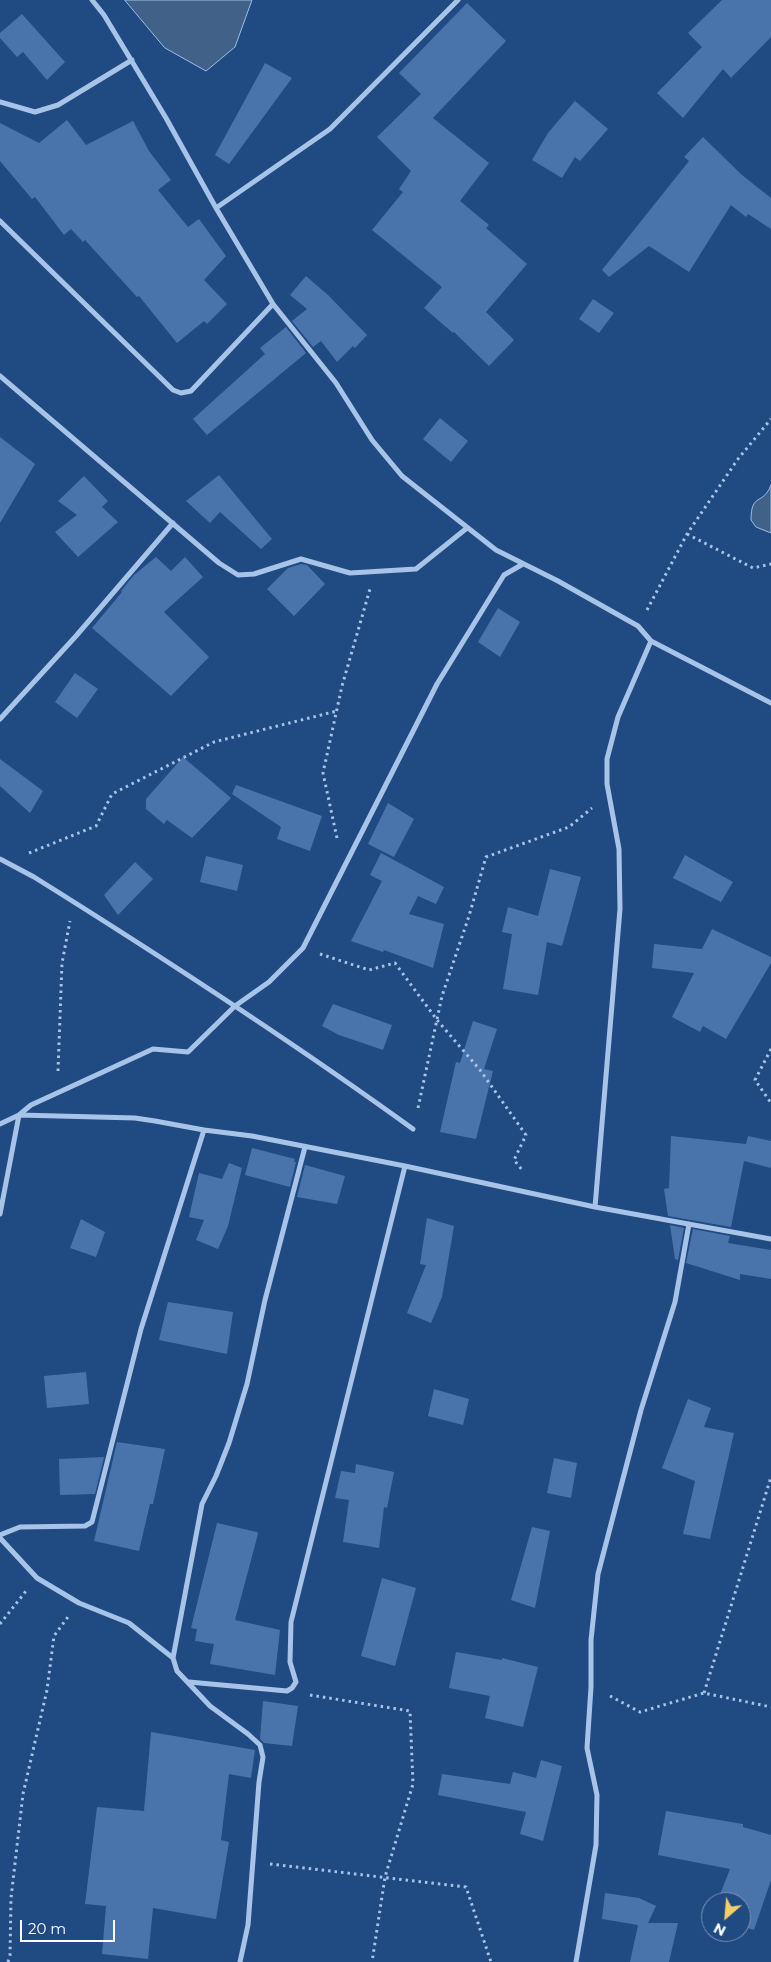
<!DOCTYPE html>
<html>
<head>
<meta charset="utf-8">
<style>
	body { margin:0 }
	#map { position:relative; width:771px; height:1962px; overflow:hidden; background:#204a82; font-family:Montserrat,sans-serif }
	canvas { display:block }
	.north { position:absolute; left:701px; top:1892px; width:50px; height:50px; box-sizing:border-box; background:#204a82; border:1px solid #7992b4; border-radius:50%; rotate:207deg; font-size:14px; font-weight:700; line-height:20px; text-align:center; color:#fff }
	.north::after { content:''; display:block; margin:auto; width:18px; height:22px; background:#f6ce68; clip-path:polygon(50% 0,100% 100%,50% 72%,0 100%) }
	.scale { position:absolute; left:20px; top:1920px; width:95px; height:22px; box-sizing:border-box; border:2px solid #fff; border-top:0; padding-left:6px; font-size:15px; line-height:18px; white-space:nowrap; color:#fff; -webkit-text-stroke:4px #204a82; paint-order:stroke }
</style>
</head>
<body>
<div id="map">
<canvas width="771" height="1962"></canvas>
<div class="north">N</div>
<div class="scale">20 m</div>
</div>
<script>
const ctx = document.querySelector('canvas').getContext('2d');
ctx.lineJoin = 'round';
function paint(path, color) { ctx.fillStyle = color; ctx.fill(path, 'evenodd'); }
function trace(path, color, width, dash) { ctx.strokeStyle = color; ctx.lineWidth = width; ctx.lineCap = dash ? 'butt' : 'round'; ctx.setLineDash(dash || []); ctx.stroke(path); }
const water = new Path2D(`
	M 125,0 L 252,0 L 235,47 L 206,71 L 165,48 Z
	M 771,485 L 771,533 L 756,527 L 751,520 C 751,492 763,506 771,485 Z`);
paint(water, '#426189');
trace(water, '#9abfea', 1);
paint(new Path2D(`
	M 722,0 L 771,0 L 771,37 L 731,78 L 723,69 L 683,118 L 657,93 L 702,47 L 688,33 Z
	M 467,3 L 506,41 L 433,118 L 489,163 L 460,201 L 489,225 L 486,228 L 527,264 L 486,312 L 514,340 L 489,366 L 454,332 L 453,333 L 424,308 L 442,287 L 372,230 L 403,192 L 399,189 L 411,171 L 377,137 L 421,94 L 399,73 Z
	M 22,14 L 65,62 L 47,80 L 23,52 L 17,57 L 0,38 L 0,33 Z
	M 265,63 L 292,78 L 229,164 L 215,155 Z
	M 575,101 L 608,129 L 580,161 L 575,157 L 562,178 L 532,160 L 548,133 Z
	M 67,120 L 86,145 L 133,121 L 149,151 L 171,180 L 158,190 L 188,227 L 199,219 L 226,256 L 204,280 L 227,304 L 207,324 L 204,321 L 177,343 L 139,296 L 137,297 L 85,240 L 83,242 L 71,229 L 64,235 L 35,197 L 32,199 L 0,161 L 0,123 L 39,143 Z
	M 703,137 L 742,175 L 771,198 L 771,229 L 748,214 L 746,217 L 731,205 L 689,272 L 649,246 L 609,277 L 602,270 L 689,161 L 684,157 Z
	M 306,276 L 328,295 L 367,335 L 355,348 L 353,346 L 337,362 L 321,341 L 313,347 L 292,321 L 307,309 L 290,295 Z
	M 593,299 L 614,313 L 599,333 L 579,319 Z
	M 286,327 L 306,353 L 207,435 L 193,419 L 265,354 L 260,348 Z
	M 440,418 L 468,441 L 451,462 L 423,439 Z
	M 0,437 L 35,464 L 0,523 Z
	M 219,475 L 272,539 L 261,549 L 220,512 L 210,523 L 186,501 Z
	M 84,476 L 108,501 L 102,507 L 118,522 L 78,557 L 55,532 L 77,515 L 58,501 Z
	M 156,557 L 171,571 L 185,557 L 203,577 L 164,612 L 209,657 L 171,696 L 92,628 L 122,592 L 121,591 L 134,575 Z
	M 301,564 L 307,565 L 325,584 L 294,616 L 267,589 L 288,568 Z
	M 498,608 L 520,622 L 500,657 L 478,642 Z
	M 75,673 L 98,689 L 77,718 L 55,702 Z
	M 183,757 L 231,798 L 192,838 L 167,820 L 164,824 L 146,809 L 146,799 Z
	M 0,759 L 43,791 L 30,813 L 0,786 Z
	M 236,785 L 322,816 L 310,851 L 277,839 L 281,827 L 232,794 Z
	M 388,803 L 414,819 L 394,857 L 368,844 Z
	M 381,853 L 444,887 L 436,904 L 418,896 L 409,914 L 444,924 L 433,968 L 384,950 L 383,952 L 351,941 L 382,881 L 370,875 Z
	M 685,855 L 733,882 L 721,902 L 673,878 Z
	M 206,856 L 243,865 L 237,891 L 200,882 Z
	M 135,862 L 153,879 L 118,915 L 104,895 Z
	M 550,869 L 581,877 L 562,946 L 547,942 L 538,995 L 503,989 L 512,934 L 502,932 L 508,907 L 538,916 Z
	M 712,929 L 771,957 L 771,963 L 726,1039 L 703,1026 L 700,1032 L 672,1017 L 694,973 L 652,968 L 654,944 L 702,949 Z
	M 333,1004 L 392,1025 L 383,1050 L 339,1035 L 322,1026 Z
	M 473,1021 L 497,1029 L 484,1069 L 493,1071 L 476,1139 L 440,1132 L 456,1062 L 460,1063 Z
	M 671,1136 L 746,1144 L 748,1136 L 771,1141 L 771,1168 L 744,1161 L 731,1227 L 668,1216 L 664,1189 L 669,1188 Z
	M 252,1148 L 295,1159 L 294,1162 L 296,1162 L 290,1187 L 245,1175 Z
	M 229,1163 L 242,1168 L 228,1226 L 218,1249 L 196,1240 L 204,1220 L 189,1217 L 199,1173 L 222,1179 Z
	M 305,1165 L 345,1176 L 337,1204 L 297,1197 Z
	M 427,1218 L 454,1226 L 442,1297 L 431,1323 L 407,1313 L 426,1265 L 420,1264 Z
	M 81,1219 L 105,1232 L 96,1257 L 70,1248 Z
	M 670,1225 L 684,1228 L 678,1260 L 675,1259 Z
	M 693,1229 L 730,1236 L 728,1243 L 771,1250 L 771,1279 L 740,1274 L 740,1280 L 686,1263 Z
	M 168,1302 L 233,1312 L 227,1354 L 159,1340 Z
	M 86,1372 L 89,1404 L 47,1408 L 44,1376 Z
	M 434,1389 L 469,1399 L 463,1425 L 428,1416 Z
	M 688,1399 L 711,1408 L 704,1427 L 734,1433 L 710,1539 L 683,1534 L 695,1481 L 662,1468 Z
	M 117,1442 L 165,1449 L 153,1504 L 150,1504 L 139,1551 L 94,1541 Z
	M 104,1457 L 95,1494 L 60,1495 L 59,1459 Z
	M 554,1458 L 577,1463 L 571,1498 L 547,1493 Z
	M 356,1464 L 394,1472 L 387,1508 L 384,1507 L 379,1548 L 343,1542 L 349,1500 L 335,1498 L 341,1471 L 355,1473 Z
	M 217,1523 L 257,1532 L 258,1534 L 235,1620 L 280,1630 L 275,1675 L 210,1664 L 214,1644 L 195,1641 L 197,1629 L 191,1628 Z
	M 532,1527 L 550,1531 L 535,1608 L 511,1600 Z
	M 382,1578 L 416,1588 L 395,1666 L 361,1656 Z
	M 456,1652 L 502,1660 L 502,1658 L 538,1667 L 523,1727 L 485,1718 L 490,1696 L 449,1688 Z
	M 263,1701 L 298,1706 L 292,1746 L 264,1743 L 260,1739 Z
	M 151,1732 L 255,1750 L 251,1778 L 229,1774 L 221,1840 L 229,1842 L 216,1919 L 153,1908 L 148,1959 L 102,1954 L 106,1906 L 85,1904 L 97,1807 L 144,1811 Z
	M 541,1760 L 562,1766 L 543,1841 L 520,1834 L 526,1812 L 438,1795 L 442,1774 L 510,1784 L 513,1772 L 536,1778 Z
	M 666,1811 L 743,1824 L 743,1827 L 771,1835 L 771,1880 L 754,1930 L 741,1926 L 741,1902 L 717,1902 L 730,1869 L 658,1855 Z
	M 605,1893 L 639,1898 L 656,1906 L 648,1923 L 678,1923 L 669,1962 L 630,1962 L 638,1925 L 602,1919 Z`), '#4974ab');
trace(new Path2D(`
	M 687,534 L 753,568 L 771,564
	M 647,610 L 687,534 L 738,459 L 771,419
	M 337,838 L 323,773 L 342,686 L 370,589
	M 29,853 L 96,826 L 112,794 L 214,742 L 337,711
	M 320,954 L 369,970 L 395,963 L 437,1020 L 480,1070 L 526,1135 L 514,1160 L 523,1171
	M 771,1049 L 755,1080 L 771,1103
	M 58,1071 L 62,963 L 70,921
	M 418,1108 L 442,996 L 469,916 L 486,857 L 569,827 L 592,808
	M 0,1624 L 26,1591
	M 704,1693 L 771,1477
	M 310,1695 L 410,1711 L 413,1784 L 385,1877 L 372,1962
	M 610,1696 L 640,1712 L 704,1693 L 771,1707
	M 270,1864 L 466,1887 L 491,1962
	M 8,1962 L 10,1955 L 11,1898 L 23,1794 L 47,1690 L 54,1636 L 68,1617`), '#a7c4e8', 3, [2.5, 4]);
trace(new Path2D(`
	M 92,0 L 104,15 L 166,118 L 216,208 L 273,304 L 336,383 L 372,440 L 402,476 L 496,550 L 558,581 L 638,626 L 651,641 L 771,703
	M 0,102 L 35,112 L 58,105 L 132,60
	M 216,208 L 330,129 L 458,0
	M 0,221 L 173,390 L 181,393 L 191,391 L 273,304
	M 0,376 L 219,563 L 238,575 L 254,574 L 301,559 L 350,573 L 416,569 L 467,528
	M 0,719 L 76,636 L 173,523
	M 0,859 L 34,877 C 162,957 290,1040 413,1129
	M 0,1124 L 19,1115 L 135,1118 L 155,1121 L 204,1130 L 252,1136 L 405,1166 L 595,1207 L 771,1239
	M 595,1207 L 620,909 L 619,849 L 607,784 L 607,759 L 618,717 L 651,641
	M 0,1214 L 19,1115 L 31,1105 L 153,1049 L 188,1052 L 235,1006 L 269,982 L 303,948 L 437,684 L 504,575 L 523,564
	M 0,1535 L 20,1527 L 85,1526 L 92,1522 L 141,1329 L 204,1130
	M 0,1538 L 37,1578 L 79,1603 L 129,1623 L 173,1658
	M 189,1682 L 287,1691 L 292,1688 L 296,1682 L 290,1662 L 291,1622 L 405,1166
	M 240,1962 L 248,1925 L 259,1782 L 263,1757 L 260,1745 L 248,1734 L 210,1706 L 177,1671 L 173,1658 L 202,1504 L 216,1476 L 229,1443 L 247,1384 L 265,1300 L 305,1147
	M 576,1962 L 596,1845 L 597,1795 L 587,1748 L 591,1687 L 591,1640 L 598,1574 L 641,1410 L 675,1302 L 689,1224`), '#a7c4e8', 5);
</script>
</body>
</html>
